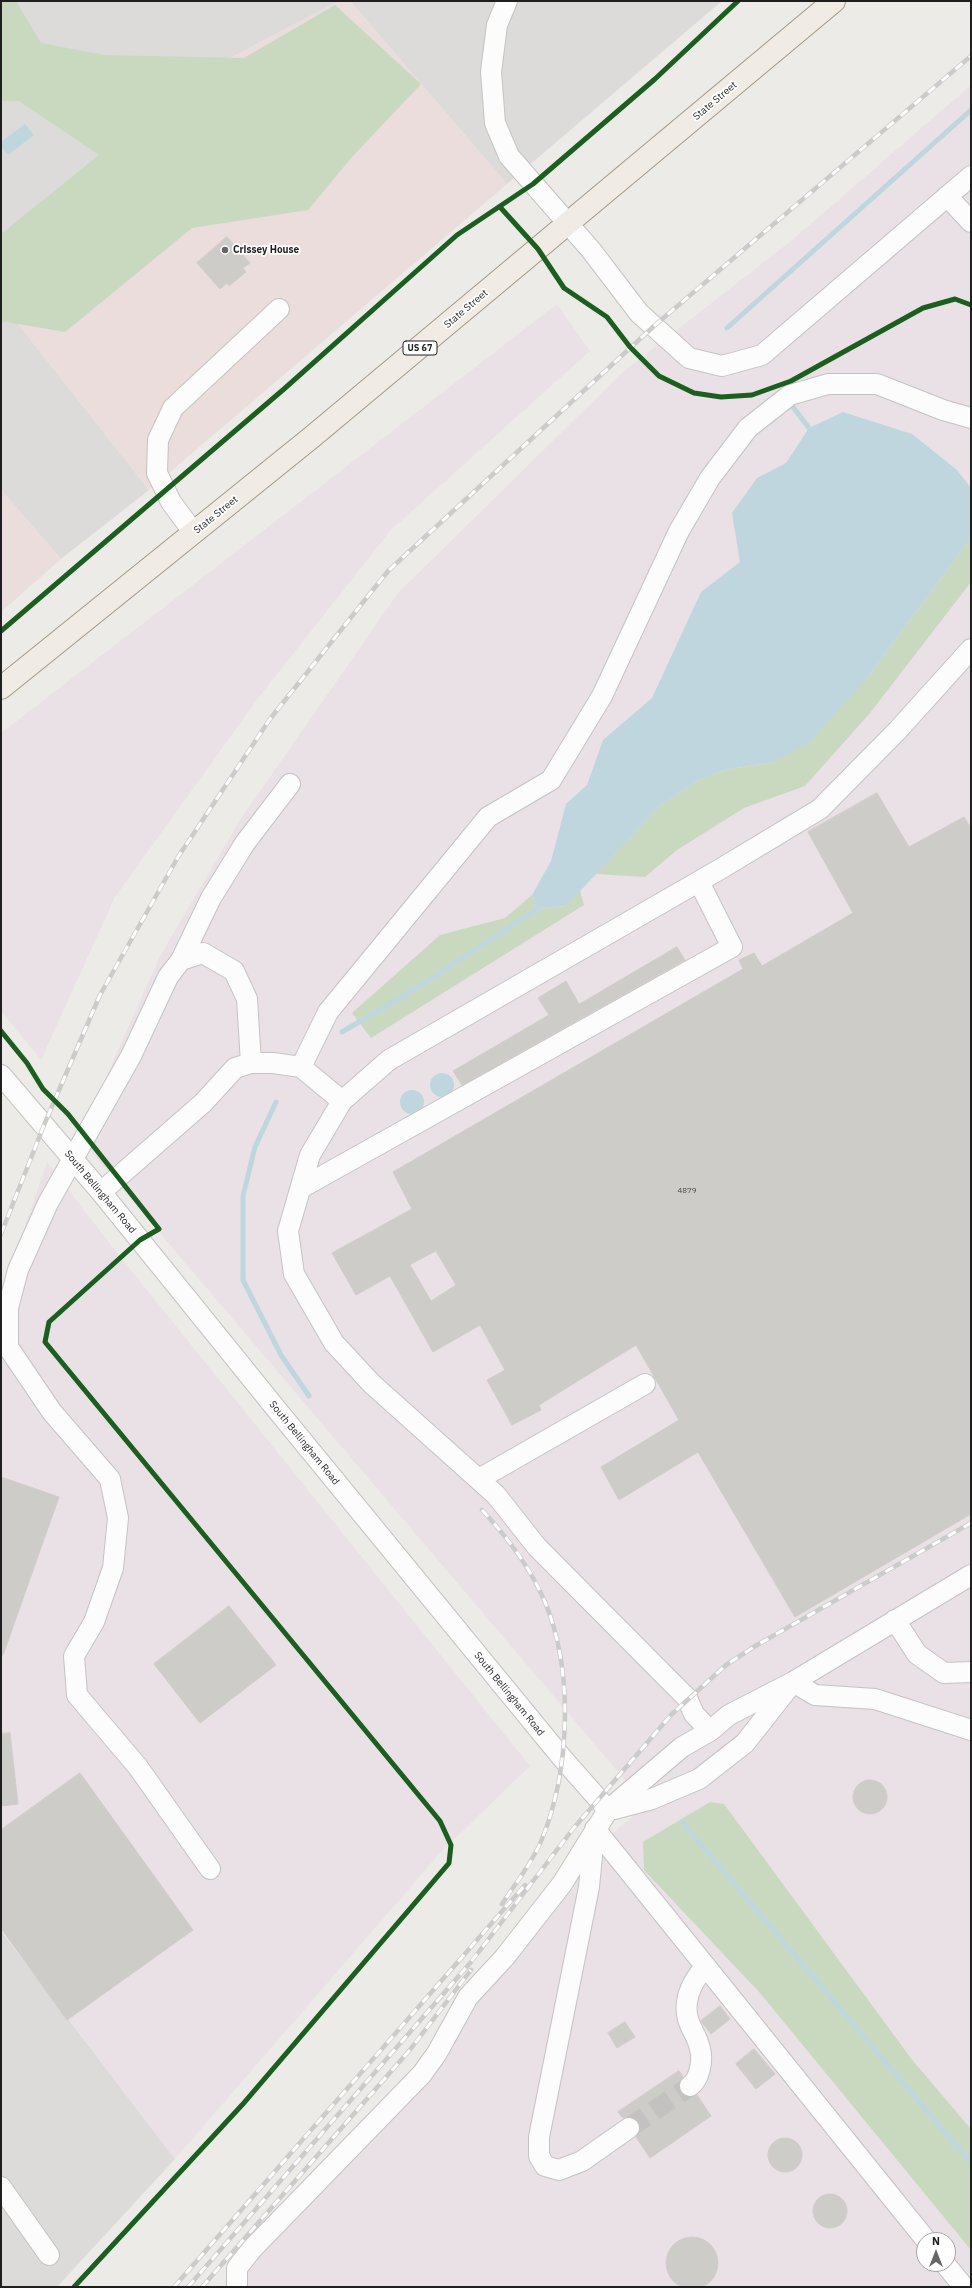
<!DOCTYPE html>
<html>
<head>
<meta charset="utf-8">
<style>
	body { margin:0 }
	#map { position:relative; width:972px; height:2288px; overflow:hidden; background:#edebe8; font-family:"IBM Plex Sans",sans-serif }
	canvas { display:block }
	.frame { position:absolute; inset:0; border:2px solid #1f1f1f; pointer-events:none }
	.north { position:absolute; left:916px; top:2232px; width:40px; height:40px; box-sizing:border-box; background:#fff; border:1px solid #a5a5a5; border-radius:50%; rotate:0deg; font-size:11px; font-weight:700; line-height:16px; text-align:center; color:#1f1f1f }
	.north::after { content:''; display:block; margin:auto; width:14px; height:18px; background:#676665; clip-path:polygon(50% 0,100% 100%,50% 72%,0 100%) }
</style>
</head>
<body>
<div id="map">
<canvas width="972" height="2288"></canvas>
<div class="frame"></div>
<div class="north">N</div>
</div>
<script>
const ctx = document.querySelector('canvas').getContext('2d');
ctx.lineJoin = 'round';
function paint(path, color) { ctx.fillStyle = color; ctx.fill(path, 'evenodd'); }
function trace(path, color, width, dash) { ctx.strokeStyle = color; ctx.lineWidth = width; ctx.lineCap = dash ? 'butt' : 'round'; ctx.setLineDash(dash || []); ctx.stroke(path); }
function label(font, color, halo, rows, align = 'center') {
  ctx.font = font + ' "IBM Plex Sans",sans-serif'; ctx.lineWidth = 3.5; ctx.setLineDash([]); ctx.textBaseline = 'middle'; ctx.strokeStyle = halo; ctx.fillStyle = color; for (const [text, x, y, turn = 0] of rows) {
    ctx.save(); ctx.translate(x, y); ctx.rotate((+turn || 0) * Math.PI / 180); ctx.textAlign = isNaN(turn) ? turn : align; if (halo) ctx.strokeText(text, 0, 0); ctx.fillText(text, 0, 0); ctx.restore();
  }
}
paint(new Path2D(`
	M 1,1 L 339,1 L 91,131 L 136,177 L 1,272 Z
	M 350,1 L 722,1 L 507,184 Z
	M 1,302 L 149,490 L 61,559 L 1,490 Z
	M 1,1931 L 175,2159 L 57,2287 L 1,2287 Z`), '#dcdbd9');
paint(new Path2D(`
	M 339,1 L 350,1 L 507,184 L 149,490 L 1,302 L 1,272 L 135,177 L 91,131 Z
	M 1,490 L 61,559 L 1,612 Z`), '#eadddb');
paint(new Path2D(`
	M 971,85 L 971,2287 L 225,2287 L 243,2269 L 619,1827 L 647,1806 L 79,1138 L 160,956 L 240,820 L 398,593 L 623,372 L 791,241 ZM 924,2240 L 948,2240 L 948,2264 L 924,2264 Z
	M 557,304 L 590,351 L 391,530 L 259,697 L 115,897 L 41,1060 L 1,1011 L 1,733 Z
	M 47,1162 L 114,1249 L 530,1766 L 440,1853 L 175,2159 L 1,1931 L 1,1297 Z`), '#eae1e6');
paint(new Path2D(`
	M 1,1 L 16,1 L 41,43 L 104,55 L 244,58 L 335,5 L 421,84 L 352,157 L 308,210 L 192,228 L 65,332 L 1,321 L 1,234 L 99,155 L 19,101 L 1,101 Z
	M 971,538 L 971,582 L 870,713 L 805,786 L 744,808 L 677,850 L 645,877 L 596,874 L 662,804 L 696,782 L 724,770 L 773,762 L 864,682 Z
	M 580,890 L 584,905 L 371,1038 L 352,1013 L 440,935 L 505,918 L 532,895 L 537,909 L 566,906 Z
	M 710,1802 L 724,1804 L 913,2061 L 971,2129 L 971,2250 L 760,1993 L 644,1870 L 643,1842 Z`), '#c9d9c0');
paint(new Path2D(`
	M 25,124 L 34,135 L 8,155 L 1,146 L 1,142 Z
	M 843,412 L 912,434 L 957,470 L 971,488 L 971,538 L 864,682 L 809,743 L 773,762 L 724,770 L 696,782 L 662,804 L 566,906 L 537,909 L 532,895 L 551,861 L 566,804 L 587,785 L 603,740 L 652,698 L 701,592 L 740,562 L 732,513 L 757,478 L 786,463 L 809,428 Z
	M430 1085a12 12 0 1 1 24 0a12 12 0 1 1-24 0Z
	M400 1102a12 12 0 1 1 24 0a12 12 0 1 1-24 0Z`), '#bfd6de');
trace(new Path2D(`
	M 727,328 L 971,110
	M 793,407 L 809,428
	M 342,1032 L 421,985 L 537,909
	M 276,1102 L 255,1147 L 243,1196 L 243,1280 L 281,1355 L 309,1396
	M 682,1822 L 971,2163`), '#bfd6de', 5);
const building = new Path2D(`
	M 227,237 L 250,263 L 243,268 L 246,272 L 229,286 L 227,283 L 220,289 L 197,263 Z
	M 877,793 L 909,847 L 964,817 L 971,828 L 971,1514 L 795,1617 L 698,1452 L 619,1500 L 601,1467 L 679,1420 L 636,1345 L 539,1405 L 541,1410 L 512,1425 L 487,1380 L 505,1370 L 480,1325 L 433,1352 L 390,1276 L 356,1295 L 332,1253 L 412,1209 L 393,1172 L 743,969 L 739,960 L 754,953 L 762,966 L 853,913 L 808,832 ZM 436,1251 L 456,1285 L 431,1301 L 410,1265 Z
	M 677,947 L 685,960 L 462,1085 L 453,1071 L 549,1015 L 538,998 L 566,981 L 579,1004 Z
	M 1,1477 L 59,1497 L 3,1655 L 1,1655 Z
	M 229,1606 L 276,1665 L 200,1723 L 154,1664 Z
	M 10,1733 L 18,1804 L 1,1806 L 1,1734 Z
	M 80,1773 L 193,1930 L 67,2020 L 1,1928 L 1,1830 Z
	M853 1797a17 17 0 1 1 34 0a17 17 0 1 1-34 0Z
	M 720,2006 L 730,2019 L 711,2034 L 701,2021 Z
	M 625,2022 L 635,2037 L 617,2048 L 608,2033 Z
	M 754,2049 L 775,2074 L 756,2089 L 736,2064 Z
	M 679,2071 L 683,2076 L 679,2083 L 681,2093 L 687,2097 L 697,2095 L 711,2116 L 650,2158 L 636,2137 L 640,2127 L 638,2121 L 628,2117 L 623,2118 L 618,2112 Z
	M768 2155a17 17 0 1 1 34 0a17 17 0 1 1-34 0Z
	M813 2211a17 17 0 1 1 34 0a17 17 0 1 1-34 0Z
	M666 2263a26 26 0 1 1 52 0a26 26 0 1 1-52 0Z`);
paint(building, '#ceccc9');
trace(building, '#d0cdca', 1);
trace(new Path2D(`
	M 629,2128 L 690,2086`), '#c4c2c0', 20, [20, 10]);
const minor = new Path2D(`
	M 507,1 L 497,25 L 491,72 L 495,123 L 509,156 L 591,250 L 639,313 L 689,358 L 722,366 L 762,355 L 971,176
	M 947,196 L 971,222
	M 194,533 L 171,502 L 157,473 L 158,440 L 173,408 L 279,309
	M 181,960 L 203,953 L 234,971 L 247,999 L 251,1063
	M 301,1067 L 328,1012 L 488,817 L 551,780 L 602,696 L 679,531 L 710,478 L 748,428 L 790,395 L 828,384 L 877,384 L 943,410 L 971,418
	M 1,1075 L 101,1192 L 273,1405 L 563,1759 L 608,1810
	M 301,1188 L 732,947 L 699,882
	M 101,1192 L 203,1103 L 235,1068 L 251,1063 L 273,1063 L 301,1067 L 342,1101
	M 479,1479 L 645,1384
	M 895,1620 L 917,1654 L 944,1673 L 971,1672
	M 710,1731 L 694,1714 L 687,1698 L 537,1547 L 496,1495 L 372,1384 L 334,1343 L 294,1274 L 288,1231 L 310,1155 L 342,1101 L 389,1060 L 717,871 L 820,809 L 897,731 L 971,649
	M 614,1809 L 652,1799 L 699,1779 L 745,1743 L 793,1682 L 815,1695 L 875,1699 L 971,1730
	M 595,1829 L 926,2240
	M 594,1835 L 589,1887 L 539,2137 L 539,2156 L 545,2166 L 559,2170 L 582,2161 L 629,2128
	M 210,1869 L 138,1767 L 77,1695 L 74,1656 L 94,1622 L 113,1568 L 118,1518 L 110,1479 L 52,1412 L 8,1347 L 8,1308 L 18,1270 L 48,1203 L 131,1056 L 168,977 L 181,960 L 211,898 L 245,843 L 290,784
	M 690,2086 C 700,2079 703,2060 700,2049 C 697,2032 684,2024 687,2002 C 689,1987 697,1977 705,1966
	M 1,2187 L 49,2255
	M 945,2264 L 964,2287
	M 237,2287 L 237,2268 L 252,2249 L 422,2074 L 437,2053 L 468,1997 L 504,1958 L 562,1884 L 608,1810 L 682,1747 L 710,1731 L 729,1715 L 793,1682 L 971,1575`);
const major = new Path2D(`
	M 1,688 L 312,437 L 834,1`);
trace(minor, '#c4c3c2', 22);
trace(major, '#a29987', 24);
trace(minor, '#fcfcfc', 20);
trace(major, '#f0ece5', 22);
const rail = new Path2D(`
	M 1,1234 L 44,1125 L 100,995 L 178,857 L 270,719 L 388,571 L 654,326 L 971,56
	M 482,1510 C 508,1538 530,1567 545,1602 C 574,1672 570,1770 542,1839 C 533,1862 515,1884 502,1904
	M 174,2287 L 525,1885
	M 188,2287 L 471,1962 L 573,1829 L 671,1715 L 726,1665 L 757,1645 L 971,1523
	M 202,2287 L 409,2051 L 471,1970`);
trace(rail, '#cbcbca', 4.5);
trace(rail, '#fff', 3, [9]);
trace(new Path2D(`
	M 500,207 L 538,249 L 564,288 L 607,317 L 630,347 L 659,376 L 694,393 L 721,397 L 752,395 L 791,381 L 923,308 L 955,299 L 971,305
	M 1,631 L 284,389 L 457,235 L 533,184 L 655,79 L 738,1
	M 1,1031 L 27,1063 L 43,1089 L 68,1114 L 159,1229 L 140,1240 L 49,1322 L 45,1342 L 440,1821 L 451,1845 L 449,1863 L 242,2105 L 74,2287`), '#1b5e20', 5);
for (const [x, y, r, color] of [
	[225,250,4,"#676665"]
]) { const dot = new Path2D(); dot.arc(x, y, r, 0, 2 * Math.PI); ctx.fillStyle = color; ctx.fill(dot); trace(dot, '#fff', 1.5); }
label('8px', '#4b4a4a', null, [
	["4879",687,1191]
]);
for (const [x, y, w] of [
	[420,348,34]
]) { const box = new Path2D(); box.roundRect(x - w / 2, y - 7, w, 14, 3); ctx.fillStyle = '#fff'; ctx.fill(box); trace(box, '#1f1f1f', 1); }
label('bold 9px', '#1f1f1f', null, [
	["US 67",420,348]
]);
label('10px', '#1f1f1f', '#fff', [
	["State Street",715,101,-40],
	["State Street",466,309,-40],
	["State Street",216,515,-39],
	["South Bellingham Road",100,1192,50],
	["South Bellingham Road",304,1443,51],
	["South Bellingham Road",509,1694,51]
]);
label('bold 10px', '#1f1f1f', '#fff', [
	["Crissey House",233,250]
], 'left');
</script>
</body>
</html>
